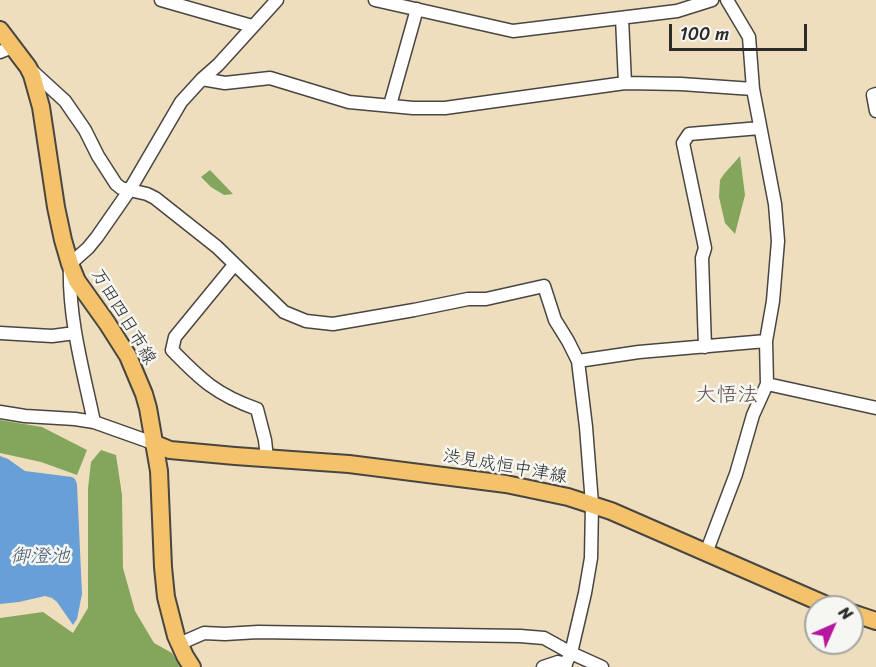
<!DOCTYPE html>
<html>
<head>
<meta charset="utf-8">
<style>
	body { margin:0 }
	#map { position:relative; width:876px; height:667px; overflow:hidden; background:#efdebe; font-family:Sriracha,sans-serif }
	canvas { display:block }
	.north { position:absolute; left:804px; top:595px; width:60px; height:60px; box-sizing:border-box; background:#f6f6f2; border:2px solid #a5a5a2; border-radius:50%; rotate:45deg; font-size:16px; font-weight:700; line-height:24px; text-align:center; color:#2b2b2b }
	.north::after { content:''; display:block; margin:auto; width:21px; height:27px; background:#b5179e; clip-path:polygon(50% 0,100% 100%,50% 72%,0 100%) }
	.scale { position:absolute; left:669px; top:24px; width:138px; height:27px; box-sizing:border-box; border:3px solid #2b2b2b; border-top:0; padding-left:8px; font-size:18px; line-height:21px; white-space:nowrap; color:#2b2b2b; -webkit-text-stroke:4px #f6f6f2; paint-order:stroke }
</style>
</head>
<body>
<div id="map">
<canvas width="876" height="667"></canvas>
<div class="north">N</div>
<div class="scale">100 m</div>
</div>
<script>
const ctx = document.querySelector('canvas').getContext('2d');
ctx.lineJoin = 'round';
function paint(path, color) { ctx.fillStyle = color; ctx.fill(path, 'evenodd'); }
function trace(path, color, width, dash) { ctx.strokeStyle = color; ctx.lineWidth = width; ctx.lineCap = dash ? 'butt' : 'round'; ctx.setLineDash(dash || []); ctx.stroke(path); }
function label(font, color, halo, rows, align = 'center') {
  ctx.font = font + ' Sriracha,"Klee One",sans-serif'; ctx.lineWidth = 5; ctx.setLineDash([]); ctx.textBaseline = 'middle'; ctx.strokeStyle = halo; ctx.fillStyle = color; for (const [text, x, y, turn = 0] of rows) {
    ctx.save(); ctx.translate(x, y); ctx.rotate((+turn || 0) * Math.PI / 180); ctx.textAlign = isNaN(turn) ? turn : align; if (halo) ctx.strokeText(text, 0, 0); ctx.fillText(text, 0, 0); ctx.restore();
  }
}
paint(new Path2D(`
	M 740,156 L 745,195 L 735,234 L 725,223 L 719,197 L 720,180 L 724,174 Z
	M 210,170 L 233,194 L 224,195 L 211,187 L 201,177 Z
	M 0,420 L 42,427 L 87,450 L 77,475 L 41,462 L 0,453 Z
	M 101,450 L 116,455 L 122,495 L 123,568 L 135,611 L 154,643 L 172,653 L 180,667 L 0,667 L 0,618 L 43,612 L 73,633 L 88,608 L 88,488 L 91,462 Z`), '#84a65c');
paint(new Path2D(`
	M 0,456 L 8,459 L 25,471 L 72,477 L 75,479 L 77,484 L 82,594 L 77,619 L 73,625 L 57,602 L 52,598 L 45,596 L 19,602 L 0,604 Z`), '#689fd6');
const minor = new Path2D(`
	M 161,0 L 252,26
	M 375,0 L 513,31 L 677,11 L 712,0
	M 622,18 L 625,83
	M 0,52 L 12,47
	M 30,69 L 65,101 L 85,130 L 98,156 L 116,184 L 121,188 L 147,194 L 155,198 L 217,247 L 284,312 L 306,321 L 333,324 L 414,310 L 468,299 L 486,299 L 544,286 L 555,320 L 568,341 L 578,361 L 586,427 L 592,504 L 591,558 L 585,593 L 571,653 L 564,667
	M 202,79 L 225,83 L 270,78 L 349,102 L 413,108 L 445,108 L 625,83 L 681,84 L 753,89
	M 876,94 L 873,95 L 876,111
	M 390,105 L 417,9
	M 234,265 L 175,337 L 172,350 C 201,380 217,395 257,409 L 265,440 L 267,458
	M 0,333 L 52,336 L 75,333
	M 705,347 L 702,258 L 705,248 L 683,143 L 689,134 L 760,128
	M 578,361 L 639,352 L 766,341
	M 767,384 L 876,408
	M 0,412 L 25,416 L 75,419 L 94,422 L 153,443
	M 94,422 C 83,370 68,318 70,264 L 88,248 L 97,237 L 129,191 L 181,102 L 202,79 L 218,65 L 277,0
	M 706,553 L 736,474 L 753,415 L 767,384 L 766,341 L 773,301 L 778,241 L 775,204 L 753,89 L 749,37 L 727,0
	M 179,644 L 204,633 L 225,634 L 258,632 L 520,636 L 544,638 L 571,653 L 602,667
	M 543,667 L 558,662 L 566,664`);
const major = new Path2D(`
	M 0,30 L 28,67 L 32,75 L 41,107 L 56,207 L 63,240 L 70,264 L 77,281 L 107,323 L 128,356 L 144,394 L 148,408 L 159,471 L 163,567 L 166,597 L 176,636 L 185,656 L 192,667
	M 153,443 L 170,450 L 235,456 L 349,464 L 506,484 L 568,497 L 611,511 L 831,607
	M 852,613 L 876,621`);
trace(minor, '#484641', 15);
trace(major, '#484641', 20);
trace(minor, '#fff', 12);
trace(major, '#f3c26a', 16);
label('18px', '#2b2b2b', '#f6f6f2', [
	["万田四日市線",123,317,59],
	["渋見成恒中津線",505,467,10]
]);
label('italic 20px', '#43596f', '#f6f6f2', [
	["御澄池",40,557]
]);
label('21px', '#63514e', '#f6f6f2', [
	["大悟法",727,396]
]);
</script>
</body>
</html>
